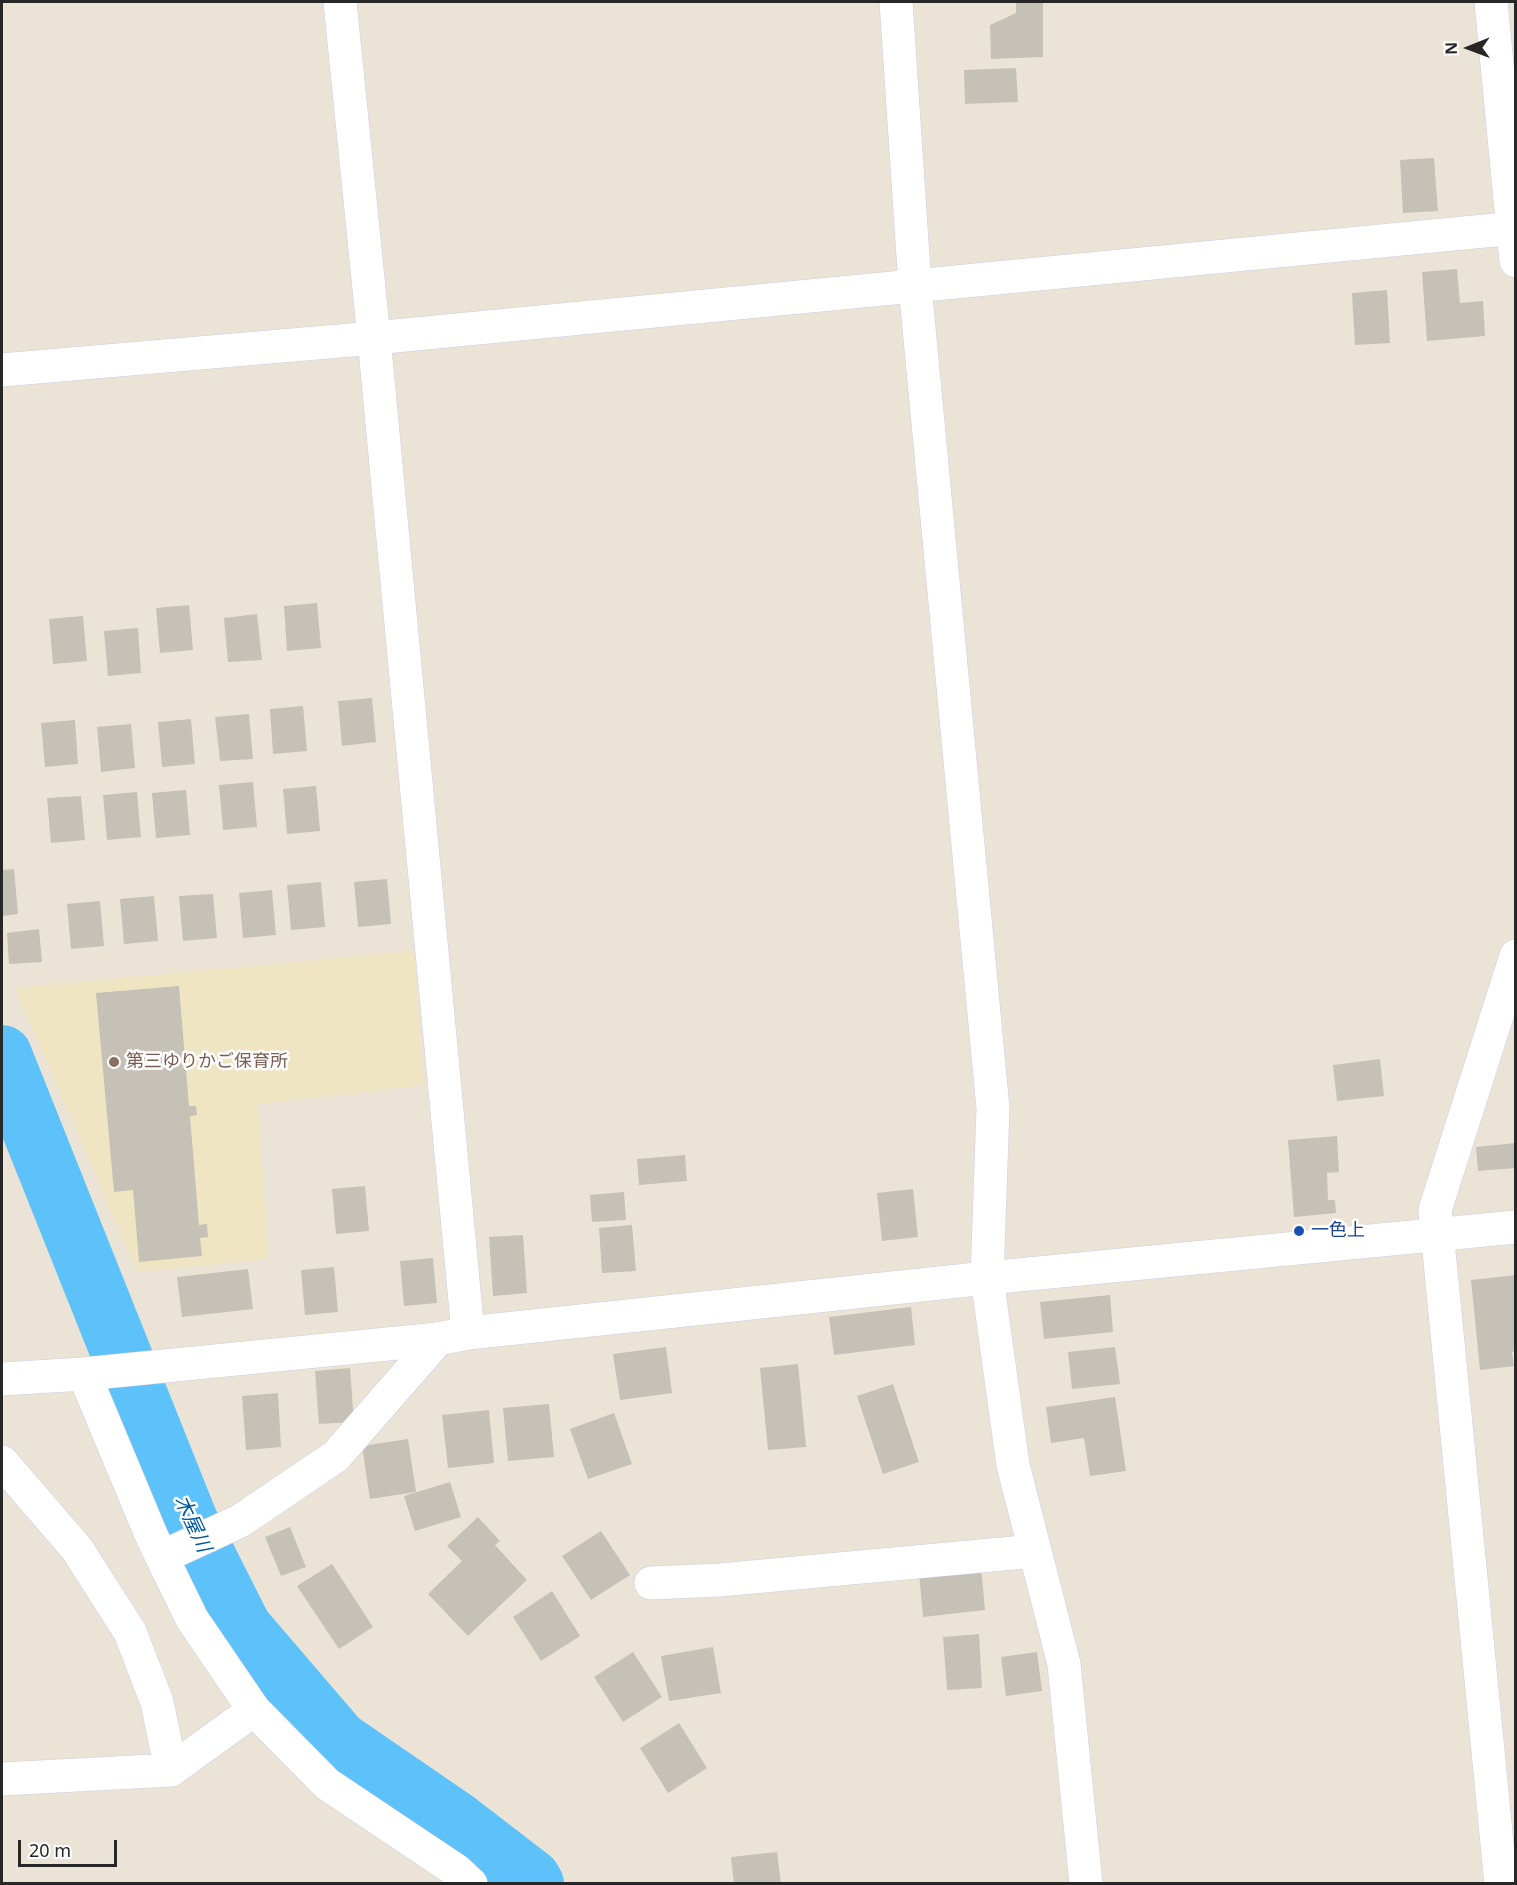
<!DOCTYPE html>
<html>
<head>
<meta charset="utf-8">
<style>
	body { margin:0 }
	#map { position:relative; width:1517px; height:1885px; overflow:hidden; background:#ebe4d6; font-family:"Noto Sans",sans-serif }
	canvas { display:block }
	.frame { position:absolute; inset:0; border:3px solid #272727; pointer-events:none }
	.north { position:absolute; left:1439px; top:18px; width:60px; height:60px; -webkit-text-stroke:4px #fff; paint-order:stroke; rotate:269deg; font-size:16px; font-weight:700; line-height:24px; text-align:center; color:#272727 }
	.north::after { content:''; display:block; margin:auto; width:21px; height:27px; background:#272727; clip-path:polygon(50% 0,100% 100%,50% 72%,0 100%) }
	.scale { position:absolute; left:18px; top:1840px; width:99px; height:27px; box-sizing:border-box; border:3px solid #272727; border-top:0; padding-left:8px; font-size:18px; line-height:21px; white-space:nowrap; color:#272727; -webkit-text-stroke:4px #fff; paint-order:stroke }
</style>
</head>
<body>
<div id="map">
<canvas width="1517" height="1885"></canvas>
<div class="frame"></div>
<div class="north">N</div>
<div class="scale">20 m</div>
</div>
<script>
const ctx = document.querySelector('canvas').getContext('2d');
ctx.lineJoin = 'round';
function paint(path, color) { ctx.fillStyle = color; ctx.fill(path, 'evenodd'); }
function trace(path, color, width, dash) { ctx.strokeStyle = color; ctx.lineWidth = width; ctx.lineCap = dash ? 'butt' : 'round'; ctx.setLineDash(dash || []); ctx.stroke(path); }
function label(font, color, halo, rows, align = 'center') {
  ctx.font = font + ' "Noto Sans","Noto Sans JP",sans-serif'; ctx.lineWidth = 5; ctx.setLineDash([]); ctx.textBaseline = 'middle'; ctx.strokeStyle = halo; ctx.fillStyle = color; for (const [text, x, y, turn = 0] of rows) {
    ctx.save(); ctx.translate(x, y); ctx.rotate((+turn || 0) * Math.PI / 180); ctx.textAlign = isNaN(turn) ? turn : align; if (halo) ctx.strokeText(text, 0, 0); ctx.fillText(text, 0, 0); ctx.restore();
  }
}
paint(new Path2D(`
	M 414,951 L 424,1085 L 258,1104 L 268,1259 L 137,1272 L 15,988 Z`), '#f0e5c3');
trace(new Path2D(`
	M 2,1055 L 188,1521 L 242,1628 L 339,1741 L 457,1822 L 531,1879 L 534,1884`), '#5dc1fa', 60);
paint(new Path2D(`
	M 1016,2 L 1043,2 L 1043,57 L 991,59 L 990,25 L 1016,13 Z
	M 1016,68 L 1018,102 L 965,104 L 964,70 Z
	M 1434,158 L 1438,211 L 1403,213 L 1400,160 Z
	M 1457,269 L 1460,303 L 1483,301 L 1485,336 L 1427,341 L 1422,272 Z
	M 1387,290 L 1390,343 L 1355,345 L 1352,293 Z
	M 317,603 L 321,648 L 287,651 L 284,606 Z
	M 189,605 L 193,650 L 160,653 L 156,608 Z
	M 257,614 L 262,660 L 228,662 L 224,618 Z
	M 83,616 L 87,661 L 53,664 L 49,619 Z
	M 138,628 L 141,673 L 108,676 L 104,631 Z
	M 372,698 L 376,742 L 342,746 L 338,701 Z
	M 303,706 L 307,751 L 273,754 L 270,709 Z
	M 249,714 L 253,759 L 220,761 L 215,717 Z
	M 191,719 L 195,764 L 162,767 L 158,722 Z
	M 75,720 L 78,764 L 45,767 L 41,723 Z
	M 131,724 L 135,768 L 101,772 L 97,727 Z
	M 253,782 L 257,827 L 223,830 L 219,785 Z
	M 316,786 L 320,831 L 287,834 L 283,789 Z
	M 186,790 L 190,835 L 156,838 L 152,793 Z
	M 137,792 L 141,837 L 107,840 L 103,795 Z
	M 81,796 L 85,840 L 51,843 L 47,798 Z
	M 14,869 L 18,914 L 2,916 L 2,870 Z
	M 387,879 L 391,924 L 358,927 L 354,882 Z
	M 321,882 L 325,927 L 291,930 L 287,885 Z
	M 272,890 L 276,935 L 243,938 L 239,893 Z
	M 213,894 L 217,938 L 183,941 L 179,896 Z
	M 154,896 L 158,941 L 124,944 L 120,899 Z
	M 100,901 L 104,946 L 71,949 L 67,904 Z
	M 39,929 L 42,962 L 9,964 L 7,933 Z
	M 179,986 L 189,1106 L 196,1106 L 197,1115 L 190,1116 L 199,1225 L 207,1224 L 208,1237 L 200,1238 L 202,1256 L 139,1262 L 133,1190 L 114,1192 L 96,993 Z
	M 1380,1059 L 1384,1096 L 1337,1101 L 1333,1065 Z
	M 1337,1136 L 1339,1172 L 1327,1173 L 1328,1200 L 1335,1200 L 1336,1213 L 1294,1217 L 1288,1140 Z
	M 1516,1143 L 1516,1168 L 1478,1171 L 1476,1147 Z
	M 685,1155 L 687,1181 L 639,1185 L 637,1159 Z
	M 365,1186 L 369,1231 L 336,1234 L 332,1189 Z
	M 913,1189 L 918,1237 L 882,1241 L 877,1193 Z
	M 624,1192 L 626,1220 L 592,1222 L 590,1195 Z
	M 632,1225 L 636,1271 L 602,1273 L 599,1228 Z
	M 523,1235 L 527,1293 L 493,1296 L 489,1237 Z
	M 433,1258 L 437,1303 L 404,1306 L 400,1261 Z
	M 334,1267 L 338,1312 L 305,1315 L 301,1270 Z
	M 248,1269 L 253,1309 L 182,1317 L 177,1277 Z
	M 1516,1275 L 1516,1351 L 1512,1352 L 1514,1366 L 1480,1370 L 1471,1280 Z
	M 1110,1295 L 1113,1332 L 1044,1339 L 1040,1302 Z
	M 911,1307 L 915,1345 L 834,1355 L 829,1317 Z
	M 666,1347 L 672,1393 L 620,1400 L 613,1354 Z
	M 1115,1347 L 1120,1384 L 1072,1389 L 1068,1352 Z
	M 798,1364 L 806,1447 L 768,1450 L 760,1368 Z
	M 350,1368 L 354,1422 L 319,1424 L 315,1371 Z
	M 893,1384 L 919,1462 L 883,1474 L 857,1396 Z
	M 278,1393 L 281,1447 L 246,1450 L 242,1396 Z
	M 1115,1397 L 1126,1471 L 1090,1476 L 1084,1438 L 1051,1443 L 1046,1407 Z
	M 549,1404 L 554,1457 L 508,1461 L 503,1408 Z
	M 489,1410 L 494,1463 L 448,1468 L 442,1415 Z
	M 614,1413 L 632,1464 L 588,1479 L 570,1429 Z
	M 408,1439 L 416,1492 L 370,1499 L 362,1446 Z
	M 450,1482 L 461,1517 L 415,1531 L 404,1496 Z
	M 478,1517 L 500,1541 L 495,1545 L 527,1580 L 468,1636 L 428,1594 L 462,1561 L 447,1546 Z
	M 290,1527 L 306,1567 L 281,1576 L 265,1537 Z
	M 601,1531 L 630,1575 L 591,1600 L 562,1556 Z
	M 332,1564 L 373,1627 L 339,1649 L 297,1586 Z
	M 981,1566 L 985,1610 L 923,1617 L 919,1573 Z
	M 552,1591 L 580,1636 L 541,1661 L 513,1617 Z
	M 979,1634 L 982,1688 L 947,1690 L 943,1637 Z
	M 713,1647 L 721,1693 L 669,1701 L 661,1656 Z
	M 633,1652 L 662,1697 L 623,1722 L 594,1677 Z
	M 1037,1652 L 1042,1691 L 1006,1696 L 1001,1657 Z
	M 679,1723 L 707,1768 L 668,1793 L 640,1748 Z
	M 777,1852 L 781,1884 L 734,1884 L 731,1857 Z`), '#c6c1b6');
const street = new Path2D(`
	M 340,2 L 374,338 L 468,1333
	M 896,2 L 915,286 L 993,1108 L 987,1278 L 1013,1465 L 1064,1664 L 1086,1884
	M 1491,2 L 1516,261
	M 2,370 L 374,338 L 1516,228
	M 84,1374 L 152,1537 L 192,1619 L 254,1710 L 327,1784 L 457,1871 L 471,1884
	M 2,1462 L 77,1549 L 130,1632 L 157,1702 L 171,1770
	M 162,1557 L 240,1521 L 336,1456 L 438,1339
	M 651,1583 L 720,1580 L 1035,1551
	M 2,1779 L 171,1770 L 254,1710
	M 1501,1884 L 1435,1210 L 1516,956`);
const secondary = new Path2D(`
	M 2,1379 L 84,1374 L 438,1339 L 468,1333 L 987,1278 L 1516,1227`);
trace(street, '#cbcde2', 34);
trace(secondary, '#cbcde2', 34);
trace(street, '#fff', 33);
trace(secondary, '#fff', 33);
for (const [x, y, r, color] of [
	[114,1062,6,"#8d6e63"],
	[1299,1231,6,"#1a4fb4"]
]) { const dot = new Path2D(); dot.arc(x, y, r, 0, 2 * Math.PI); ctx.fillStyle = color; ctx.fill(dot); trace(dot, '#fff', 2); }
label('18px', '#785e54', '#fff', [
	["第三ゆりかご保育所",126,1062]
], 'left');
label('18px', '#164399', '#fff', [
	["一色上",1311,1231]
], 'left');
label('italic 20px', '#015aa1', '#fff', [
	["木屋川",192,1524,65]
]);
</script>
</body>
</html>
